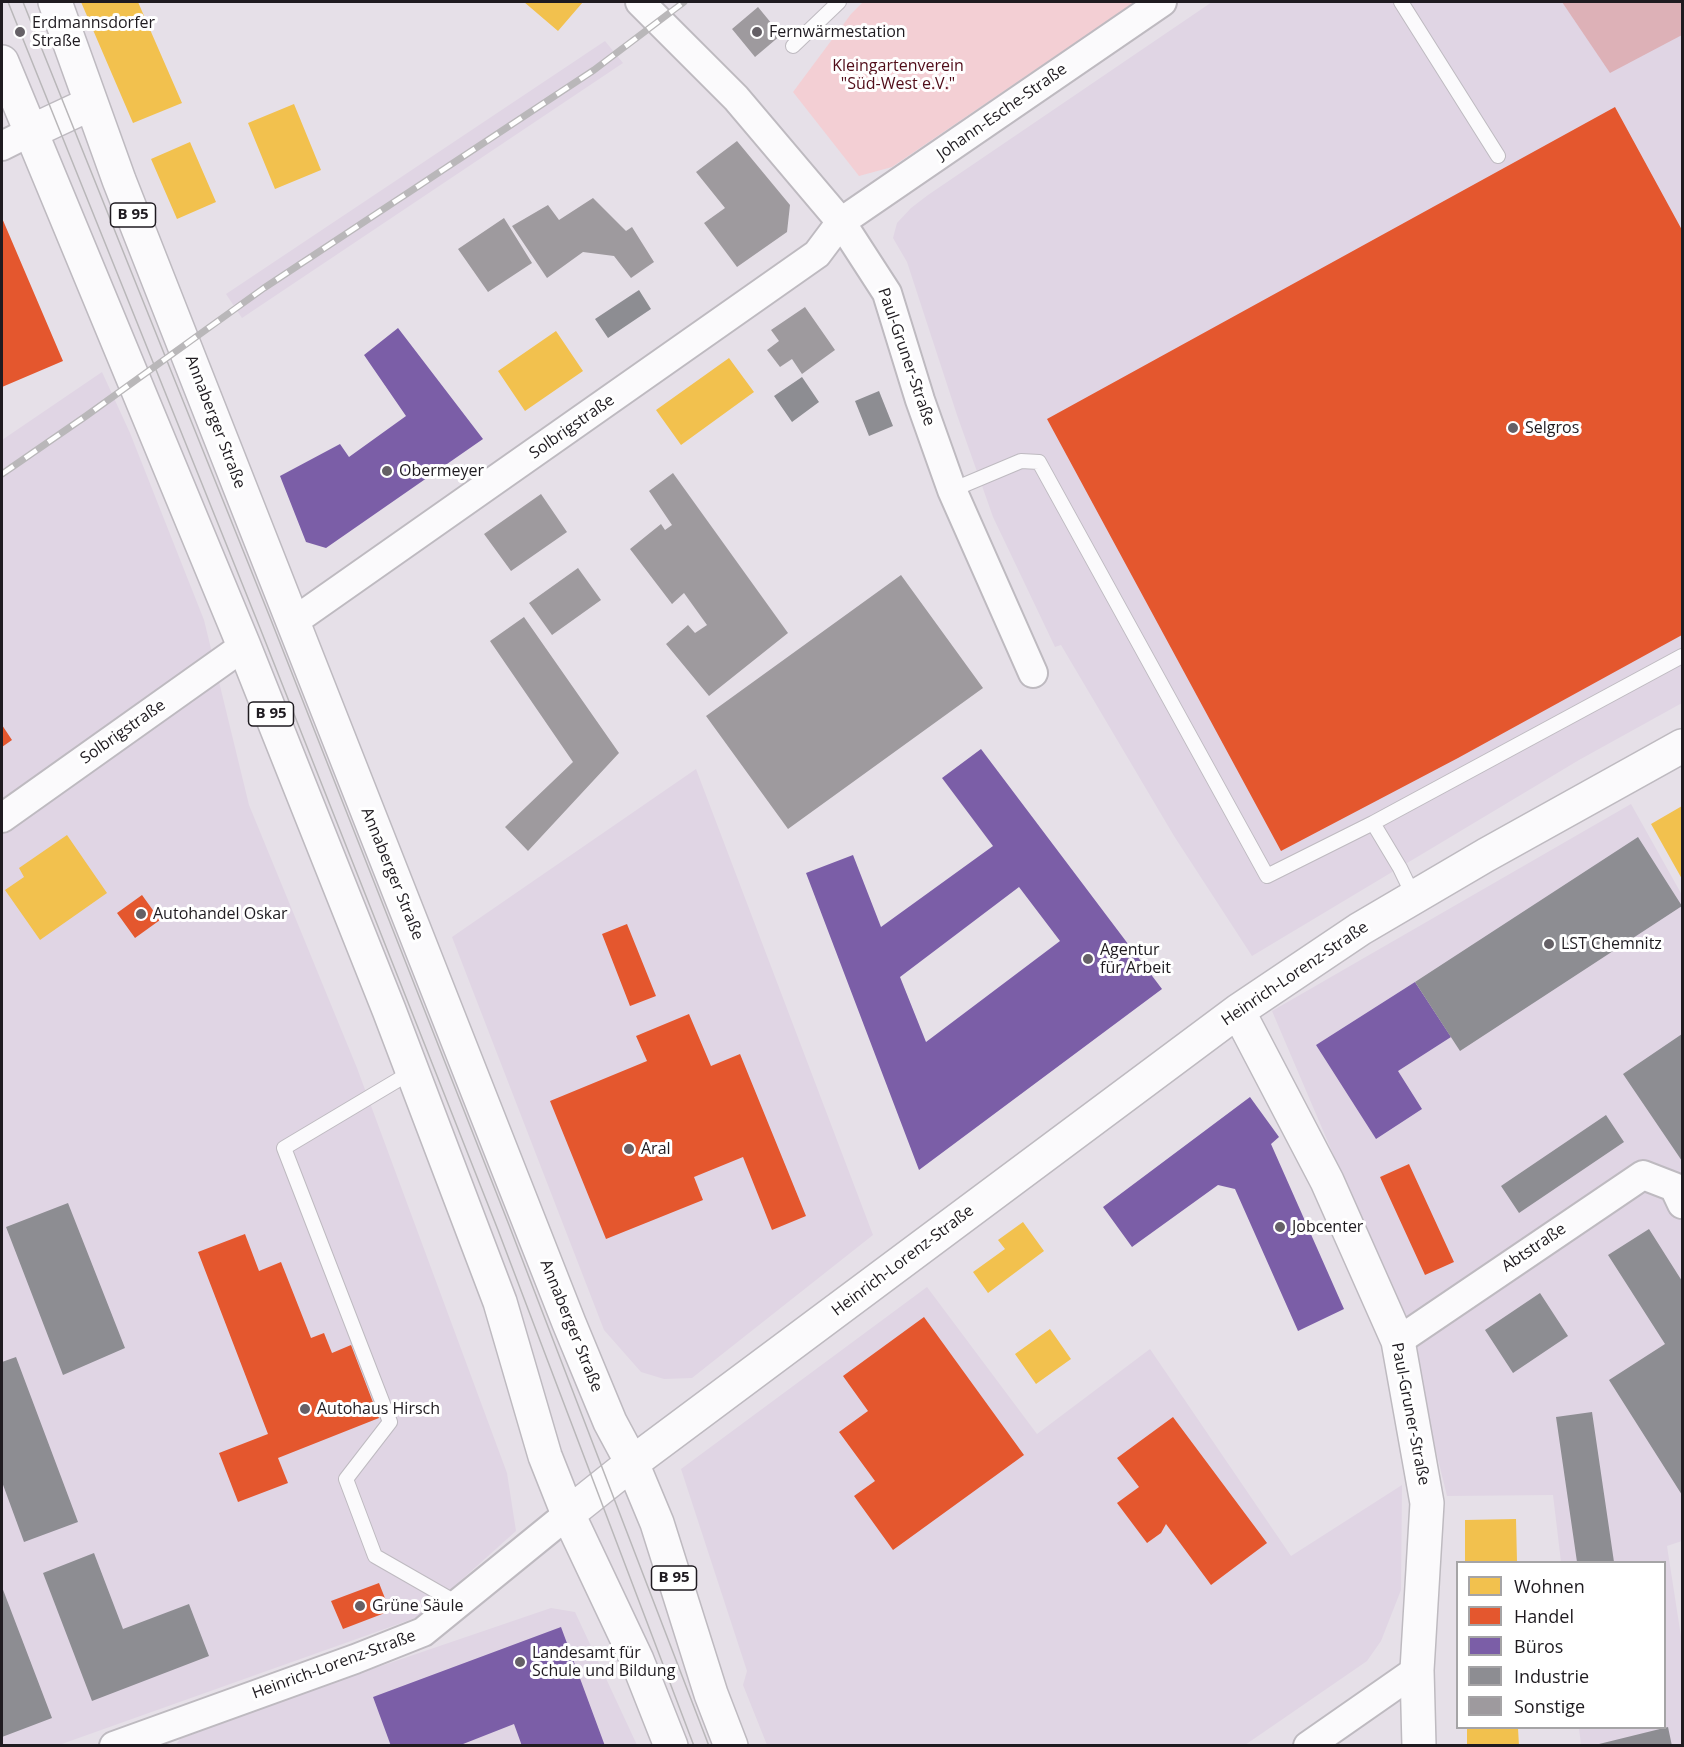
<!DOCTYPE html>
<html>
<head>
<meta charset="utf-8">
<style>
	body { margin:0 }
	#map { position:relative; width:1684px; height:1747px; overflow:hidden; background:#e6e0e8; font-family:"Open Sans",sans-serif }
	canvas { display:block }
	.frame { position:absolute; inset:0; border:3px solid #1f1b20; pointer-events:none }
	.legend { position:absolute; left:1456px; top:1561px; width:210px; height:168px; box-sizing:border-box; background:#fff; border:2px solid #a5a4a6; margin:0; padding:8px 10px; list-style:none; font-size:18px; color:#1f1b20 }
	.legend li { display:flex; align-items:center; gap:12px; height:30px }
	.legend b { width:30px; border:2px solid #a5a4a6 }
</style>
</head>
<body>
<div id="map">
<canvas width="1684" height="1747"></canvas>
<div class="frame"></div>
<ul class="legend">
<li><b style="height:16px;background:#f2c14e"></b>Wohnen</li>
<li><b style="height:16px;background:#e4572e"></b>Handel</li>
<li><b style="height:16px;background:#7b5ea7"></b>Büros</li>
<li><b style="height:16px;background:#8d8d92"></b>Industrie</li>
<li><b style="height:16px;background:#9e9a9e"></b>Sonstige</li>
</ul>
</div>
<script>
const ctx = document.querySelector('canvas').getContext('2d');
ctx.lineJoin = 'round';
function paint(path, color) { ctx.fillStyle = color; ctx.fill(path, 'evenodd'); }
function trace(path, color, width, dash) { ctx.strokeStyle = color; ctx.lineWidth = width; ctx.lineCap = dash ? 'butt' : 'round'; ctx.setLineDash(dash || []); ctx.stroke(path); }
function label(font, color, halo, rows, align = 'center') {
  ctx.font = font + ' "Open Sans",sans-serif'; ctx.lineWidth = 6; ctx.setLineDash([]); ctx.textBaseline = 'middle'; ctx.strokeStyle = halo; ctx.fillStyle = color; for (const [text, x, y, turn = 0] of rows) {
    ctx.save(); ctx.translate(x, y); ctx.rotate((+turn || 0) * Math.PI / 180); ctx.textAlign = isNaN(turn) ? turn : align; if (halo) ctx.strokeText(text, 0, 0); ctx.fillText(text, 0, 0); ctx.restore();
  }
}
paint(new Path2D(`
	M 1212,2 L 1682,2 L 1682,703 L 1579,760 L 1252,956 L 1174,836 L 1061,645 L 1055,647 L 993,517 L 957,415 L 907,262 L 893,238 L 897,223 L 911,208 L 928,195 Z
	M 605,41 L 623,63 L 242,318 L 226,294 Z
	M 102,372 L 130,433 L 204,620 L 249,805 L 357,1068 L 507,1473 L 516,1531 L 421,1616 L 59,1745 L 2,1746 L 2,440 Z
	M 696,769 L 873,1235 L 692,1378 L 664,1379 L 641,1372 L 604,1330 L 452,937 Z
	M 1631,804 L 1682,895 L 1682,1541 L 1667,1546 L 1682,1643 L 1682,1745 L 1581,1745 L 1579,1728 L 1664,1728 L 1664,1562 L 1561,1562 L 1553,1495 L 1447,1496 L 1404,1320 L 1272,1011 Z
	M 927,1287 L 1037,1434 L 1150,1349 L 1291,1556 L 1402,1485 L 1401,1590 L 1381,1641 L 1367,1661 L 1245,1745 L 767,1745 L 743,1685 L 747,1671 L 681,1469 Z
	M 551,1608 L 575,1612 L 637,1745 L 175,1746 L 180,1739 L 293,1696 Z`), '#e0d5e4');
paint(new Path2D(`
	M 863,2 L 1135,2 L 892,167 L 859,176 L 793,92 L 851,14 Z`), '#f3cfd4');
paint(new Path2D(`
	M 1562,2 L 1682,2 L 1682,35 L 1610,73 Z`), '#ddb1b7');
paint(new Path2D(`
	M 81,2 L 138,2 L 182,103 L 133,123 Z
	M 524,2 L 583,2 L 558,31 Z
	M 294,104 L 321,170 L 275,189 L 248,123 Z
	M 190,142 L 216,202 L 177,219 L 151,159 Z
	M 556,331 L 583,371 L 525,411 L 498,371 Z
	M 729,358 L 754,392 L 681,445 L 656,410 Z
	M 1682,806 L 1682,879 L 1651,824 Z
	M 67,835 L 107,893 L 40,940 L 5,890 L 24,877 L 19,868 Z
	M 1023,1222 L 1044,1251 L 988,1293 L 973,1272 L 1005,1249 L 998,1240 Z
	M 1050,1329 L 1071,1359 L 1036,1384 L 1015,1354 Z
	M 1516,1519 L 1517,1562 L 1465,1562 L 1465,1520 Z
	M 1467,1728 L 1518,1728 L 1519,1746 L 1467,1746 Z`), '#f2c14e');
paint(new Path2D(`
	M 1615,107 L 1682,230 L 1682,635 L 1458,758 L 1281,851 L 1047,419 Z
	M 2,218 L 63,361 L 2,387 Z
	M 2,725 L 12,740 L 2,747 Z
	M 142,895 L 160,920 L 135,938 L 117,913 Z
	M 627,924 L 656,996 L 630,1006 L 602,934 Z
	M 689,1014 L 711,1066 L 740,1054 L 806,1216 L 772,1230 L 743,1157 L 694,1177 L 703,1200 L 606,1239 L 550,1101 L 647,1061 L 636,1036 Z
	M 1409,1164 L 1454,1262 L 1425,1275 L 1380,1177 Z
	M 245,1234 L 259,1271 L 281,1262 L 311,1338 L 324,1333 L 332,1353 L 351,1345 L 379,1418 L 278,1458 L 288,1483 L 238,1502 L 219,1453 L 268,1434 L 198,1252 Z
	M 924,1317 L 1024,1455 L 893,1550 L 854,1496 L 875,1481 L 839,1432 L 868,1411 L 843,1376 Z
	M 1173,1417 L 1267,1543 L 1211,1585 L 1166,1524 L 1161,1533 L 1147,1543 L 1117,1503 L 1139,1487 L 1117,1458 Z
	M 379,1583 L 390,1611 L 343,1629 L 331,1601 Z`), '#e4572e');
paint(new Path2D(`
	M 398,328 L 483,439 L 326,548 L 306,542 L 280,476 L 340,444 L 349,457 L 406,416 L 364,355 Z
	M 981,749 L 1162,989 L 919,1170 L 806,873 L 853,855 L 881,927 L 993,846 L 942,778 ZM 1019,887 L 1060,941 L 926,1042 L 900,977 Z
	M 1415,982 L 1451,1037 L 1398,1071 L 1422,1109 L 1376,1139 L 1316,1045 Z
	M 1250,1097 L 1279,1137 L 1271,1144 L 1344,1309 L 1298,1331 L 1235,1189 L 1218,1185 L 1132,1247 L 1103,1207 Z
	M 561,1627 L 605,1746 L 522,1746 L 514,1724 L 458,1746 L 391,1746 L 373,1697 Z`), '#7b5ea7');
paint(new Path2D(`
	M 639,290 L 651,309 L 608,338 L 595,319 Z
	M 802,377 L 819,402 L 792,422 L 774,396 Z
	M 879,391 L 893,426 L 869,436 L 855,401 Z
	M 1638,837 L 1682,906 L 1460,1051 L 1415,982 Z
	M 1682,1034 L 1682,1161 L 1623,1074 Z
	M 1606,1115 L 1624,1142 L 1519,1213 L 1501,1186 Z
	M 68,1203 L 125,1348 L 63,1375 L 6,1227 Z
	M 1649,1229 L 1682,1281 L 1682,1495 L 1609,1380 L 1665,1344 L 1608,1255 Z
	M 1540,1293 L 1568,1336 L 1513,1373 L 1485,1330 Z
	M 16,1357 L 78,1522 L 24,1542 L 2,1482 L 2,1362 Z
	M 1592,1412 L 1614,1562 L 1577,1562 L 1556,1417 Z
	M 94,1553 L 123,1629 L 189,1604 L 209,1656 L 92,1701 L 43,1573 Z
	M 2,1587 L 52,1718 L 2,1737 Z
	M 1668,1727 L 1672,1746 L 1595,1746 L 1595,1745 Z`), '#8d8d92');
paint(new Path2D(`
	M 758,7 L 781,35 L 755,57 L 732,29 Z
	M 737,141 L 790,205 L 787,232 L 737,267 L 704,223 L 725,208 L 696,172 Z
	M 593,198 L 626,231 L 632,227 L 654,262 L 631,278 L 614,256 L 583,252 L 547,278 L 512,226 L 548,205 L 559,220 Z
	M 504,218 L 532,263 L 488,292 L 458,249 Z
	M 805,307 L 835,350 L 802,374 L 792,359 L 780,367 L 767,350 L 779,341 L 771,330 Z
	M 673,473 L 788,633 L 709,696 L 666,644 L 688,625 L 695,633 L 707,625 L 684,593 L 672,604 L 630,549 L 661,524 L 665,530 L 672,525 L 649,491 Z
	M 541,494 L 567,532 L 511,571 L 484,534 Z
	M 578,568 L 601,600 L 552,635 L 529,603 Z
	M 901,575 L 983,688 L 788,829 L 706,716 Z
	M 524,617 L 619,753 L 528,851 L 505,827 L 573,762 L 490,641 Z`), '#9e9a9e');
const service = new Path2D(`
	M 1401,2 L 1498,156
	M 793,46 L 839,2
	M 952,490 L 1021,461 L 1039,462 L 1267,876 L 1373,823 L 1682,656
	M 1373,823 L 1400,868 L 1414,897
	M 413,1071 L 284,1148 L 390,1422 L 346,1479 L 375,1556 L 457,1603`);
const minor = new Path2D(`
	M 640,2 L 736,98 L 841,222 L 887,293 L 920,400 L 952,490 L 1033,673
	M 2,146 L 30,132
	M 293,622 L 817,254 L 841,222 L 1162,2
	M 2,818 L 244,646
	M 1398,1341 L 1643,1175 L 1674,1187 L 1682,1204
	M 114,1746 L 355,1659 L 423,1632 L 568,1514
	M 1308,1746 L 1417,1670`);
const tertiary = new Path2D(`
	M 1238,1011 L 1327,1181 L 1398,1341 L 1427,1503 L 1417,1670 L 1419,1746
	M 632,1463 L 1238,1011 L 1360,929 L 1486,855 L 1682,746`);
const primary = new Path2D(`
	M 55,2 L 119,180 L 569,1323 L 610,1422 L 632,1463 L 657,1523 L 711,1694 L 731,1746
	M 2,62 L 244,646 L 389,1010 L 500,1302 L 545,1456 L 568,1514 L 637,1660 L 671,1746
	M 30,132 L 90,104
	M 568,1514 L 632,1463`);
trace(service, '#bebac0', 16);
trace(minor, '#bebac0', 32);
trace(tertiary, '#bebac0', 36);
trace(primary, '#bebac0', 36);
trace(service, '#fbfafc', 14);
trace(minor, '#fbfafc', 28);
trace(tertiary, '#fbfafc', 33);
trace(primary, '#fbfafc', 33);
trace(new Path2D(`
	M 8,2 L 260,628 L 498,1230 L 694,1746
	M 23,2 L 271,620 L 509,1225 L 709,1746`), '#b9b7b9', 1.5);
const rail = new Path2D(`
	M 2,474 L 86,416 L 264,288 L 594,70 L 684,2`);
trace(rail, '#b9b7b9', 7);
trace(rail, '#fff', 4.5, [14]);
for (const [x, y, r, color] of [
	[20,32,6,"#656066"],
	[757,32,6,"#656066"],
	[1513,428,6,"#656066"],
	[387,471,6,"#656066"],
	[141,914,6,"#656066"],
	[1549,944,6,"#656066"],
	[1088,959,6,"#656066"],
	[629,1149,6,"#656066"],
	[1280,1227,6,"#656066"],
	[305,1409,6,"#656066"],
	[360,1606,6,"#656066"],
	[520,1662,6,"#656066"]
]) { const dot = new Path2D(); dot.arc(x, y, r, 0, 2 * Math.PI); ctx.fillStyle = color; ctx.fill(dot); trace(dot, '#fff', 2); }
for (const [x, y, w] of [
	[133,215,45],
	[271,714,45],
	[674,1578,45]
]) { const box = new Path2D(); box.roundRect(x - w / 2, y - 12, w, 24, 4.5); ctx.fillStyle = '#fff'; ctx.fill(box); trace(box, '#1f1b20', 1.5); }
label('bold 15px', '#1f1b20', null, [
	["B 95",133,215],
	["B 95",271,714],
	["B 95",674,1578]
]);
label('16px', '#1f1b20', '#fff', [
	["Erdmannsdorfer",32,23],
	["Straße",32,41],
	["Fernwärmestation",769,32],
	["Selgros",1525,428],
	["Obermeyer",399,471],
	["Autohandel Oskar",153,914],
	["LST Chemnitz",1561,944],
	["Agentur",1100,950],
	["für Arbeit",1100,968],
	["Aral",641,1149],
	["Jobcenter",1292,1227],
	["Autohaus Hirsch",317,1409],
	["Grüne Säule",372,1606],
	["Landesamt für",532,1653],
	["Schule und Bildung",532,1671]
], 'left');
label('16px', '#510d19', '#fff', [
	["Kleingartenverein",898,66],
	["\"Süd-West e.V.\"",898,84]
]);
label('16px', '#1f1b20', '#fff', [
	["Johann-Esche-Straße",1002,112,-35],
	["Paul-Gruner-Straße",906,357,71],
	["Annaberger Straße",215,422,69],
	["Solbrigstraße",572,427,-35],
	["Solbrigstraße",123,732,-35],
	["Annaberger Straße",392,874,68],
	["Heinrich-Lorenz-Straße",1295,974,-34],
	["Abtstraße",1534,1248,-34],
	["Heinrich-Lorenz-Straße",903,1261,-37],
	["Annaberger Straße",571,1326,68],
	["Paul-Gruner-Straße",1410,1414,79],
	["Heinrich-Lorenz-Straße",334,1665,-20]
]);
</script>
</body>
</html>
